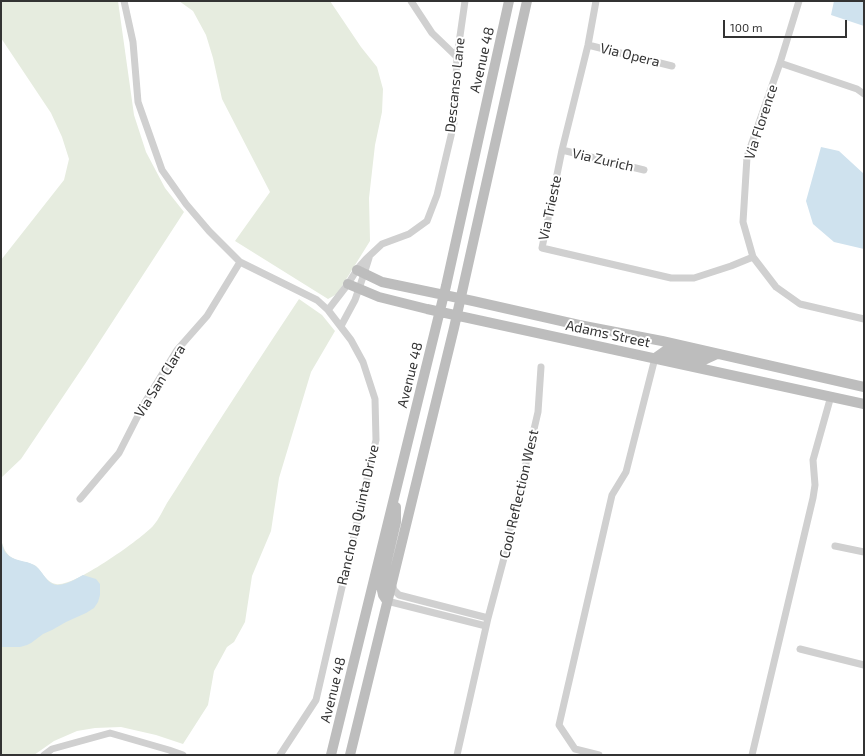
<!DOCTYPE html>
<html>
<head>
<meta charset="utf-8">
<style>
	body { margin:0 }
	#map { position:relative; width:865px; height:756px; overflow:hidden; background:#fff; font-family:"Exo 2",sans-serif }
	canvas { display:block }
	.frame { position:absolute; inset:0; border:2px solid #333; pointer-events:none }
	.scale { position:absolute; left:723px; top:20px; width:124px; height:18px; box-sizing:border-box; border:2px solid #333; border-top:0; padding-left:5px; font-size:12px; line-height:14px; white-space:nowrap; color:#333; -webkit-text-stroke:3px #fff; paint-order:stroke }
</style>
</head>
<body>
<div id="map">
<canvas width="865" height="756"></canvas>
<div class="frame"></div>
<div class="scale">100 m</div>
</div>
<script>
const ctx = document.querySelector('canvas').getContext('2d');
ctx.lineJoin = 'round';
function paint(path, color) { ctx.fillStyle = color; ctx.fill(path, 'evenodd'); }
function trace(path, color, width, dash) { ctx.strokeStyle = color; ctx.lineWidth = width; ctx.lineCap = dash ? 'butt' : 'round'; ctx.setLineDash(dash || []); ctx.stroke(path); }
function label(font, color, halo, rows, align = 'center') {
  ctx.font = font + ' "Exo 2",sans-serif'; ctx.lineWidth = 4; ctx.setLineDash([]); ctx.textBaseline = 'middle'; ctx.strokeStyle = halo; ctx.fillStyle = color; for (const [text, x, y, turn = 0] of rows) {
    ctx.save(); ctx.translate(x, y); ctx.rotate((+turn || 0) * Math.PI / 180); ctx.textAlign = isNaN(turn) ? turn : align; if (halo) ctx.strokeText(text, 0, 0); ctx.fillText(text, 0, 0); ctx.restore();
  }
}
paint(new Path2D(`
	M 1,1 L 118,1 L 134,115 L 146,152 L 165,188 L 184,212 L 85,364 L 21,459 L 1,478 L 1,260 L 64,180 L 69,159 L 62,137 L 51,113 L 1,38 Z
	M 179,1 L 330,1 L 361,47 L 377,67 L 383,89 L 382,112 L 375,145 L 369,198 L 370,241 L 337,294 L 328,299 L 235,241 L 270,192 L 222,99 L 213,58 L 206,35 L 193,11 Z
	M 299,299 L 322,315 L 335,331 L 311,372 L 279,478 L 271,531 L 252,576 L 245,622 L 234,642 L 227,647 L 214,671 L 208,705 L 183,744 L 156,735 L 121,727 L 95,728 L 77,731 L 54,741 L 34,755 L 1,755 L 1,539 C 5,554 9,559 25,562 C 29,563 33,564 36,566 C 42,572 47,583 56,584 C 73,588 141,539 153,526 C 159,519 163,510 167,503 C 178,486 188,470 198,454 C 231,402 265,350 299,299 Z`), '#e6ecdf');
paint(new Path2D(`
	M 834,1 L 864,1 L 864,26 L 831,15 Z
	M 821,147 L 839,151 L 864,174 L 864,249 L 834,242 L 813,224 L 806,201 Z
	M 1,539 C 2,543 3,550 6,553 C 14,562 26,560 34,565 C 43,570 46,584 57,585 C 66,585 76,579 83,575 L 96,579 L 100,584 L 100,595 L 98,602 L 94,608 L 86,613 L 66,622 L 52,630 L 43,634 L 31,643 L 27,645 L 20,647 L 1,647 Z`), '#cfe2ee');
trace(new Path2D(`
	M 124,1 L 133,42 L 138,102 L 162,170 L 186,204 L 209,231 L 240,262 L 317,300 L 328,310 L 351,340 L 363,362 L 375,399 L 376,440 L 316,700 L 280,755
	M 411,1 L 432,33 L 457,57
	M 596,1 L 588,45 L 562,150 L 542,248 L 671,278 L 694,278 L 731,266 L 753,257
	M 799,1 L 780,63 L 747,157 L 743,222 L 753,257 L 776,287 L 800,304 L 864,319
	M 588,45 L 672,66
	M 780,63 L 857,89 L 864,94
	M 562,150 L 644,170
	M 328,310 L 348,284 L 358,268 L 366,259 L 382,244 L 409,234 L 427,221 L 437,195 L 454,123 L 457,57 L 465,1
	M 341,326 L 355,300 L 364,274 L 369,258
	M 80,499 L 119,453 L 145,402 L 177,350 L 207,316 L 240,262
	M 835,546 L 864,552
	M 392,583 L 394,590 L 399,595 L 488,618
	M 387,601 L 486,626
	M 800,649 L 864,665
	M 44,755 L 52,749 L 110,733 L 169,750 L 183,755
	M 457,755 L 488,618 L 504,558 L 538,412 L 541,367
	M 599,755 L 575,749 L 559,725 L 612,495 L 626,472 L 655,358
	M 752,755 L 813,498 L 815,485 L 813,460 L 831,396`), '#d0d0d0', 7);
trace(new Path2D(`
	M 357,270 L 382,282 L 473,301 L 579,325 L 662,341 L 864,387
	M 348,284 L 379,297 L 427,309 L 864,404
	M 655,358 L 665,351 L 704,360 L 717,354
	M 387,601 L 383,595 L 381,586 L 396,522 L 396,507
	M 331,755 L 446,286 L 509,1
	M 350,755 L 454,328 L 527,1`), '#bdbdbd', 10);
label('14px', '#333', '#fff', [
	["Via Opera",630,55,14],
	["Avenue 48",482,60,-77],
	["Descanso Lane",455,85,-84],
	["Via Florence",761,122,-72],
	["Via Zurich",603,160,13],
	["Via Trieste",550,208,-78],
	["Adams Street",608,334,12],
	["Avenue 48",410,375,-76],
	["Via San Clara",160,381,-58],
	["Cool Reflection West",519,494,-77],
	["Rancho la Quinta Drive",358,515,-77],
	["Avenue 48",333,690,-76]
]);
</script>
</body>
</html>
